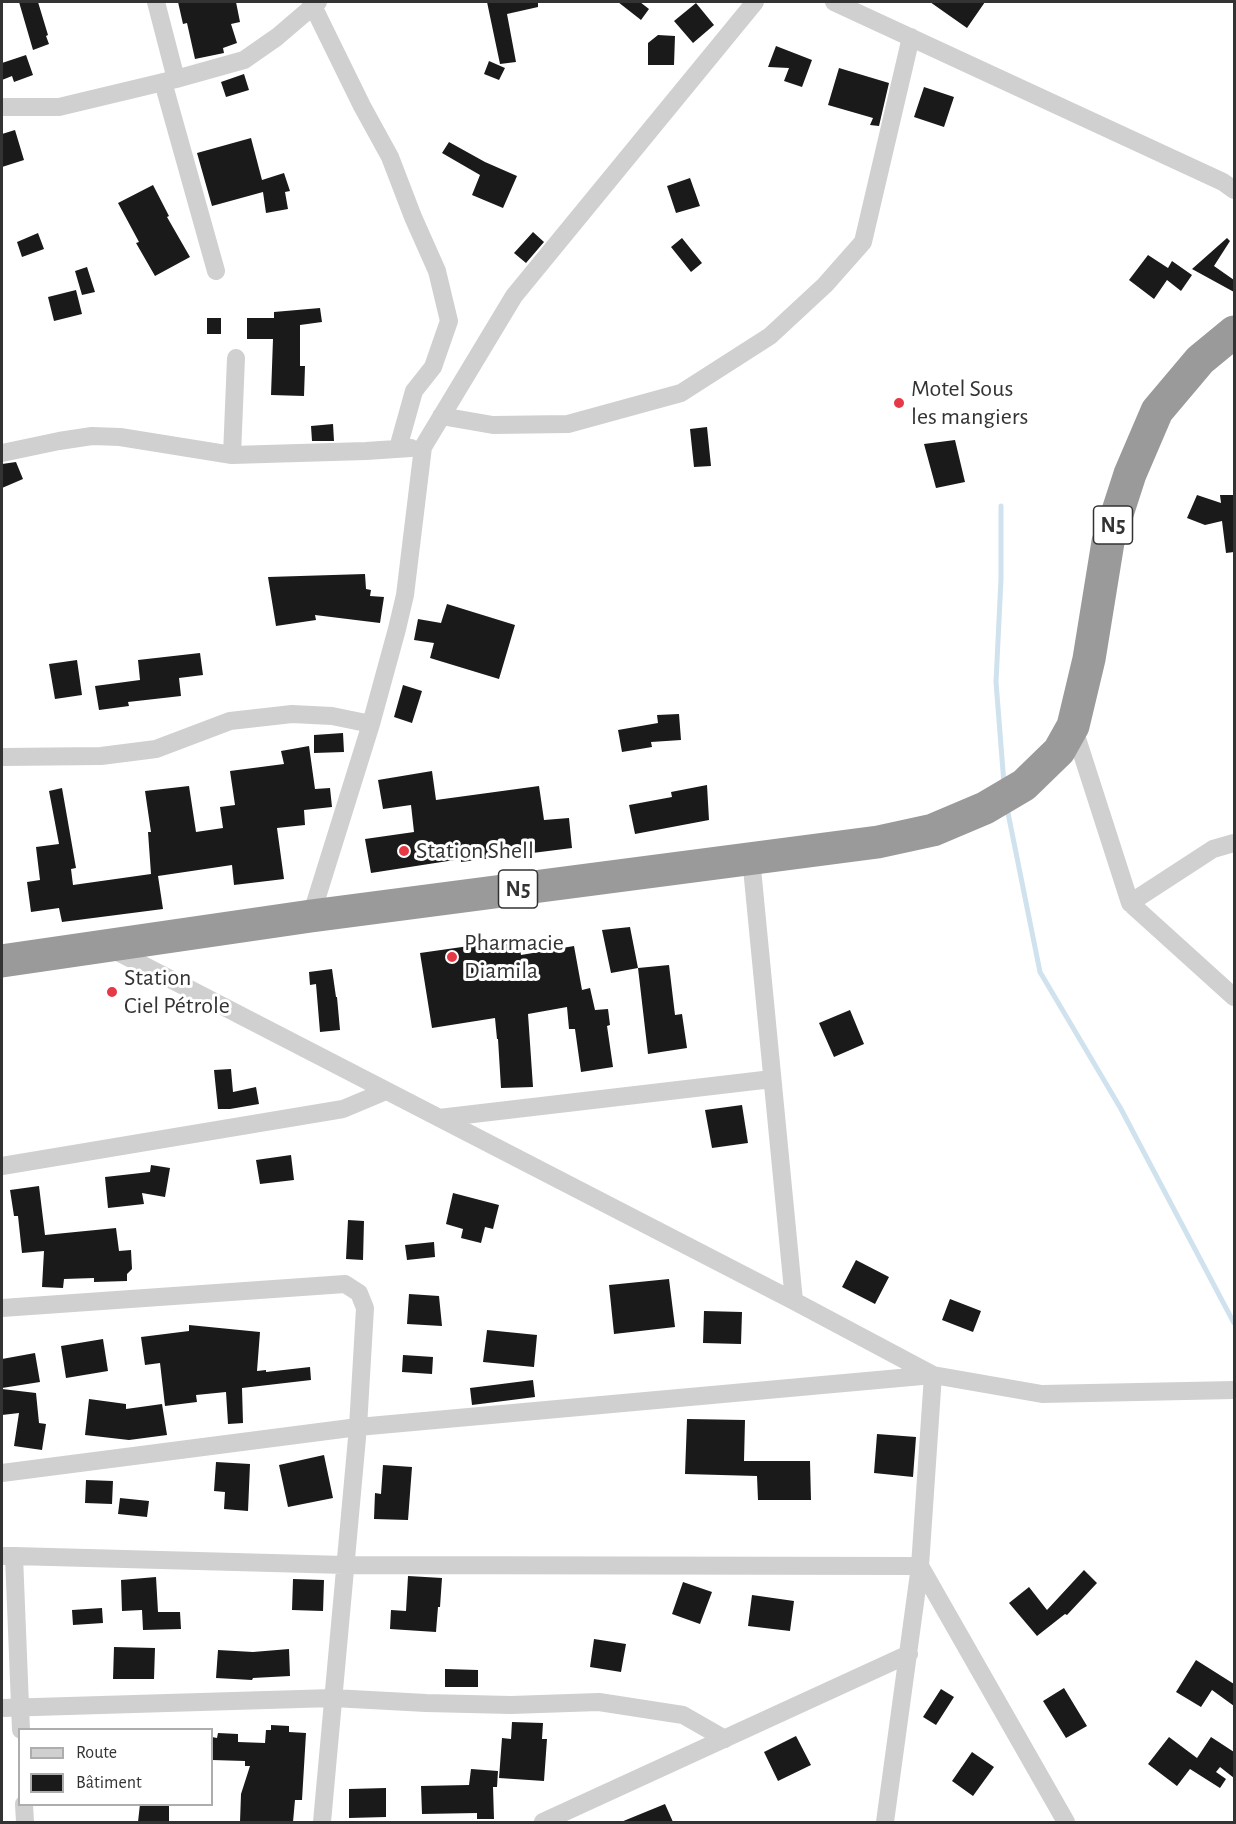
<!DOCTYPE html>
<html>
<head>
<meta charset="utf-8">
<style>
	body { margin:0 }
	#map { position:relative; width:1236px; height:1824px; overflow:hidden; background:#fff; font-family:"Alegreya Sans",sans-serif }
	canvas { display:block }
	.frame { position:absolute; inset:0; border:3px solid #333; pointer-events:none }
	.legend { position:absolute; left:18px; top:1728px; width:195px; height:78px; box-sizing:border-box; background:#fff; border:2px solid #adadad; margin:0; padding:8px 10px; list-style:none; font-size:18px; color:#333 }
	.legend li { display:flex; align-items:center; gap:12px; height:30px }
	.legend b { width:30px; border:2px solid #adadad }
</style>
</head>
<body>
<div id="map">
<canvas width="1236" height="1824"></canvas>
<div class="frame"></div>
<ul class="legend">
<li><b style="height:8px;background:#d0d0d0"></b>Route</li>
<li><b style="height:16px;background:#1a1a1a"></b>Bâtiment</li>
</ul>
</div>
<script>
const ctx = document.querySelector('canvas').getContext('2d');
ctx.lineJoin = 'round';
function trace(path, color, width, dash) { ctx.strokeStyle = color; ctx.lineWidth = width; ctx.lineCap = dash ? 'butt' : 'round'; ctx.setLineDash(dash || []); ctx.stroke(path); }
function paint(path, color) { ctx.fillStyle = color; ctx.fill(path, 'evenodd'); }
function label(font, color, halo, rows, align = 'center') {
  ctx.font = font + ' "Alegreya Sans",sans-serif'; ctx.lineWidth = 6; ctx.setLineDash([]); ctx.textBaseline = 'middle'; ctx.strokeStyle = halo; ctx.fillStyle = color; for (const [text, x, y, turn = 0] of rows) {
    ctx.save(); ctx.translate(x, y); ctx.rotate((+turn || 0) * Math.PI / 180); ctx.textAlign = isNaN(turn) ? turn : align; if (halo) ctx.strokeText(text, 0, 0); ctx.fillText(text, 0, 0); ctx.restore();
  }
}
trace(new Path2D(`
	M 1001,506 L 1001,579 L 996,682 L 1004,784
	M 1007,808 L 1040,972 L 1121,1109 L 1234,1323`), '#cfe2ee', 5);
paint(new Path2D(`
	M 19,2 L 38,2 L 48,35 L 46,36 L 49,44 L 33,50 Z
	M 178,2 L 236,2 L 240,22 L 231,24 L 237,43 L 223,48 L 224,53 L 195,59 L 187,23 L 183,24 Z
	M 487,2 L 538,2 L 538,7 L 507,14 L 516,62 L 500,64 Z
	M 618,2 L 640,2 L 649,9 L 641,20 Z
	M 930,2 L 985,2 L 967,28 Z
	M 696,3 L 714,25 L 693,43 L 674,21 Z
	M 658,35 L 675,36 L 674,65 L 648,65 L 648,43 Z
	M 776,46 L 812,60 L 802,87 L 784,81 L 789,68 L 768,67 Z
	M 26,55 L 33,75 L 14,82 L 12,76 L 2,80 L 2,63 Z
	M 489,61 L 505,68 L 499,80 L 484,74 Z
	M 839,68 L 889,83 L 879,126 L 870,125 L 873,118 L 828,105 Z
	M 244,74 L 249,90 L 226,97 L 221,82 Z
	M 924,87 L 954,97 L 944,127 L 914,117 Z
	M 15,130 L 24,160 L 2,167 L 2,134 Z
	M 251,138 L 262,180 L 284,173 L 290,191 L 285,192 L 288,209 L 266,213 L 263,192 L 212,206 L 197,153 Z
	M 449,142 L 485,162 L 517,176 L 503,208 L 472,195 L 480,175 L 442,153 Z
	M 690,178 L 700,206 L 676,213 L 667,186 Z
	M 153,185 L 169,216 L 167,217 L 190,257 L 155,276 L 136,243 L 139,242 L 118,203 Z
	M 533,232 L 544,242 L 526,263 L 514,253 Z
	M 38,233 L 44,249 L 22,257 L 17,242 Z
	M 682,238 L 702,263 L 691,272 L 671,247 Z
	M 1227,238 L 1230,241 L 1214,266 L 1234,280 L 1234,292 L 1192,269 Z
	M 1148,255 L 1168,268 L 1172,261 L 1192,275 L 1181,291 L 1167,280 L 1154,299 L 1129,280 Z
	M 87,267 L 95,292 L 82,295 L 75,271 Z
	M 76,290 L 82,314 L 54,321 L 48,297 Z
	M 320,308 L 322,322 L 300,325 L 300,366 L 305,366 L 304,396 L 271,395 L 273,339 L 247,339 L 247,318 L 274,318 L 274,312 Z
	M 207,318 L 221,318 L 221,334 L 207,334 Z
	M 333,424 L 334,441 L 312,441 L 311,426 Z
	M 707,427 L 711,466 L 694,467 L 690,429 Z
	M 955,440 L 965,482 L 936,488 L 924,444 Z
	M 16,462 L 23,479 L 2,488 L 2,464 Z
	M 1197,495 L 1221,503 L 1220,495 L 1234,495 L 1234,552 L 1226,553 L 1222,521 L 1205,525 L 1187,518 Z
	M 365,574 L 366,589 L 371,590 L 370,596 L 384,597 L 380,623 L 315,615 L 316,620 L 276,626 L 268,577 Z
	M 447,604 L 515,625 L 499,679 L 430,658 L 434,643 L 414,640 L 418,619 L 441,623 Z
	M 200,653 L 203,675 L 179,678 L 181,696 L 128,702 L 129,706 L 99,710 L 95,686 L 140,680 L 138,660 Z
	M 77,660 L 82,695 L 55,699 L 49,664 Z
	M 403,685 L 422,691 L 412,723 L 394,717 Z
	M 679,714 L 681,740 L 651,742 L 652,747 L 622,752 L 618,730 L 658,723 L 657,715 Z
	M 343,733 L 344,752 L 314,753 L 314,735 Z
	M 309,746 L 315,789 L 330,788 L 332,807 L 304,810 L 305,825 L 277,828 L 284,879 L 234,885 L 232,865 L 158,876 L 163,909 L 62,922 L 59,908 L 31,912 L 27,882 L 40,880 L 36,847 L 59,844 L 49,791 L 62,788 L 76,868 L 71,869 L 73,885 L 151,874 L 148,832 L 151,832 L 145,791 L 189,786 L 196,832 L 223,828 L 220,807 L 235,805 L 230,771 L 284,764 L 281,751 Z
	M 432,771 L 436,800 L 539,786 L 544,820 L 569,818 L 572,848 L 461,862 L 461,859 L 371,873 L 365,839 L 414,832 L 411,805 L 383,809 L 378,780 Z
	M 707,785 L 709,820 L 635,834 L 629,805 L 672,797 L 671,792 Z
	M 630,927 L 638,968 L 611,973 L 602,930 Z
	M 518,939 L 521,955 L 574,946 L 582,990 L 590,988 L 595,1010 L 608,1009 L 610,1025 L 607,1026 L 613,1067 L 581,1072 L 575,1029 L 569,1029 L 567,1007 L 528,1014 L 533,1087 L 501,1088 L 498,1039 L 497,1039 L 495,1018 L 432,1028 L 420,953 Z
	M 669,965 L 675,1015 L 682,1014 L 687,1048 L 648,1054 L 638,968 Z
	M 332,969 L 336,997 L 337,997 L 340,1030 L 320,1032 L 316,984 L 310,985 L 309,972 Z
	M 850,1010 L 864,1044 L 834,1057 L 819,1023 Z
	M 231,1069 L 233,1092 L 256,1087 L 259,1104 L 230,1109 L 218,1109 L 214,1070 Z
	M 742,1105 L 748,1143 L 712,1148 L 705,1110 Z
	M 291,1155 L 294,1180 L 260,1184 L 256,1160 Z
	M 151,1165 L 170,1168 L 165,1197 L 142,1193 L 144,1204 L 108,1208 L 105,1177 L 150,1172 Z
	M 39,1186 L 45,1235 L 116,1228 L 119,1251 L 131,1250 L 132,1269 L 127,1274 L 127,1281 L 94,1282 L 94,1278 L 64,1279 L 63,1288 L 42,1287 L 44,1251 L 22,1253 L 18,1216 L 14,1216 L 10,1190 Z
	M 453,1193 L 499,1205 L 493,1229 L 485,1227 L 481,1243 L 461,1238 L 463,1229 L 446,1224 Z
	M 348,1220 L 364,1221 L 363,1260 L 346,1259 Z
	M 434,1242 L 435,1257 L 407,1260 L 405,1245 Z
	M 856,1260 L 889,1277 L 875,1304 L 842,1287 Z
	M 669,1279 L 675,1327 L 614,1334 L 609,1285 Z
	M 409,1294 L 439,1296 L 442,1326 L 407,1324 Z
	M 950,1299 L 981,1311 L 973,1332 L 942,1320 Z
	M 704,1311 L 742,1312 L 741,1344 L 703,1343 Z
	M 189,1325 L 260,1332 L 257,1371 L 266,1370 L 266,1372 L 310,1367 L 311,1380 L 242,1388 L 243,1423 L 228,1424 L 226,1392 L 196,1395 L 197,1402 L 165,1406 L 160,1363 L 145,1365 L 141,1337 L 189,1331 Z
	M 487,1330 L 537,1335 L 534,1367 L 483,1362 Z
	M 103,1339 L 108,1371 L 66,1378 L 61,1346 Z
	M 35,1353 L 40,1382 L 2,1388 L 2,1359 Z
	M 403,1355 L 433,1357 L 432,1374 L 402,1372 Z
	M 533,1380 L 535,1397 L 472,1405 L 470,1388 Z
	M 2,1389 L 36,1393 L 39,1423 L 46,1424 L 42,1450 L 14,1446 L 19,1413 L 2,1415 Z
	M 89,1399 L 126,1404 L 126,1409 L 162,1404 L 167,1435 L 129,1440 L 85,1435 Z
	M 687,1419 L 745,1420 L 744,1461 L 810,1461 L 811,1500 L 758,1500 L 757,1476 L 685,1474 Z
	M 877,1434 L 916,1437 L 913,1477 L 874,1473 Z
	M 324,1455 L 333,1498 L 288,1507 L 279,1465 Z
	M 216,1462 L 250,1464 L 248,1511 L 224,1509 L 225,1492 L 214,1491 Z
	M 383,1465 L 412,1467 L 408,1520 L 374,1519 L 375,1493 L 381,1494 Z
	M 86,1480 L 113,1481 L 112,1504 L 85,1503 Z
	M 120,1498 L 149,1501 L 147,1517 L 118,1514 Z
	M 1084,1570 L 1097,1583 L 1067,1615 L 1065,1614 L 1037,1636 L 1009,1603 L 1029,1587 L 1047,1610 Z
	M 408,1576 L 442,1578 L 440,1607 L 438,1607 L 436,1632 L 390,1629 L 391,1610 L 406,1611 Z
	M 156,1577 L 158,1612 L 180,1612 L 181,1629 L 143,1630 L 142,1610 L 122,1611 L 121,1580 Z
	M 293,1579 L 324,1580 L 323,1611 L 292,1610 Z
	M 683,1582 L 712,1592 L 700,1624 L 672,1614 Z
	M 752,1595 L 794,1601 L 790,1631 L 748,1626 Z
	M 102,1608 L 103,1623 L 73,1625 L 72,1610 Z
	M 594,1639 L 626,1644 L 621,1672 L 590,1667 Z
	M 114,1647 L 155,1648 L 154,1679 L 113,1679 Z
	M 289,1649 L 290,1676 L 253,1678 L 252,1680 L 216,1678 L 218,1650 L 253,1652 Z
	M 1196,1660 L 1234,1684 L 1234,1706 L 1212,1690 L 1201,1707 L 1176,1692 Z
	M 445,1669 L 478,1670 L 478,1687 L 445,1687 Z
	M 1064,1688 L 1087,1726 L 1066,1738 L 1043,1701 Z
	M 941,1689 L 954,1697 L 936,1725 L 923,1717 Z
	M 512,1722 L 543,1723 L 542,1739 L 547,1739 L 544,1781 L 499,1778 L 502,1738 L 511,1739 Z
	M 271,1725 L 289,1726 L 289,1732 L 306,1733 L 302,1800 L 295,1800 L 293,1822 L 240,1822 L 241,1794 L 250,1766 L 245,1766 L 245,1761 L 212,1760 L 212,1737 L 217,1738 L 218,1733 L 238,1734 L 238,1742 L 265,1743 L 266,1730 L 271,1730 Z
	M 796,1736 L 811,1765 L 778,1781 L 764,1752 Z
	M 1169,1737 L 1197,1758 L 1211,1737 L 1234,1752 L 1234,1778 L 1220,1767 L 1216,1772 L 1226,1779 L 1220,1788 L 1190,1769 L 1177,1786 L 1148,1764 Z
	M 972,1752 L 994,1767 L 973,1796 L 952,1781 Z
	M 471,1769 L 498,1771 L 497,1787 L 493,1787 L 494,1819 L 477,1819 L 477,1813 L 422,1814 L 421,1786 L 469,1785 Z
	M 386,1788 L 386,1817 L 349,1818 L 349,1789 Z
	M 140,1804 L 169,1804 L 169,1822 L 138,1822 Z
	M 665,1804 L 673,1822 L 621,1822 Z`), '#1a1a1a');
trace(new Path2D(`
	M 156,2 L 176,79
	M 311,2 L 362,106 L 390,157 L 413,217 L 437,271 L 449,321 L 433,367 L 414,391 L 398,448
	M 834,2 L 1223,182 L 1234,190
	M 163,82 L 216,271
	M 2,107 L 59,107 L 176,79 L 244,60 L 277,37 L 318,2
	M 441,416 L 493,425 L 568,424 L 681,393 L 770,336 L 825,285 L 863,242 L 911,37
	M 2,453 L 59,441 L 92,436 L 120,437 L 232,455 L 366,451 L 411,448
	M 232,455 L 236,358
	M 1073,726 L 1130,903 L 1234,997
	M 2,757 L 101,756 L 156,749 L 230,721 L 292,714 L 332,716 L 371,724
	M 751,858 L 794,1301
	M 1130,903 L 1213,849 L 1234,843
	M 311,916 L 371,724 L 397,629 L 405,595 L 423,447 L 514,296 L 755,2
	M 110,948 L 794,1301 L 933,1375 L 1042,1394 L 1234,1390
	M 439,1118 L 772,1079
	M 2,1166 L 343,1109 L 386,1091
	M 2,1308 L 345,1284 L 359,1293 L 365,1308 L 358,1427 L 322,1822
	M 2,1473 L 358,1427 L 933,1375 L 920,1566 L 885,1822
	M 3,1556 L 14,1556 L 21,1730
	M 14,1556 L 345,1565 L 920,1566 L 1066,1822
	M 2,1708 L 333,1698 L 426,1703 L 511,1705 L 599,1702 L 683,1715 L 725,1739
	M 24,1804 L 25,1822
	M 543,1822 L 909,1654`), '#d0d0d0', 18);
trace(new Path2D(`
	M 2,961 L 311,916 L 878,842 L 933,830 L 985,808 L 1024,785 L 1059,751 L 1073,726 L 1089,659 L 1108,542 L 1130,474 L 1157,411 L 1200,360 L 1234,332`), '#9a9a9a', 33);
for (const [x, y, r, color] of [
	[899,403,6,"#e63946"],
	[404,851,6,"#e63946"],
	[452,957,6,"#e63946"],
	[112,992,6,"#e63946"]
]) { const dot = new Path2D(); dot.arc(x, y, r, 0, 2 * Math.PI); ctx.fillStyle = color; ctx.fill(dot); trace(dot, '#fff', 2); }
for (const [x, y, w] of [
	[1113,525,39],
	[518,889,39]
]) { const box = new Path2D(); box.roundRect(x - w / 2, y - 19, w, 38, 4.5); ctx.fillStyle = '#fff'; ctx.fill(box); trace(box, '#333', 1.5); }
label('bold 22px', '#333', null, [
	["N5",1113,525],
	["N5",518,889]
]);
label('24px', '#333', '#fff', [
	["Motel Sous",911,389],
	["les mangiers",911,417],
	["Station Shell",416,851],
	["Pharmacie",464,943],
	["Diamila",464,971],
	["Station",124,978],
	["Ciel Pétrole",124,1006]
], 'left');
</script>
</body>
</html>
